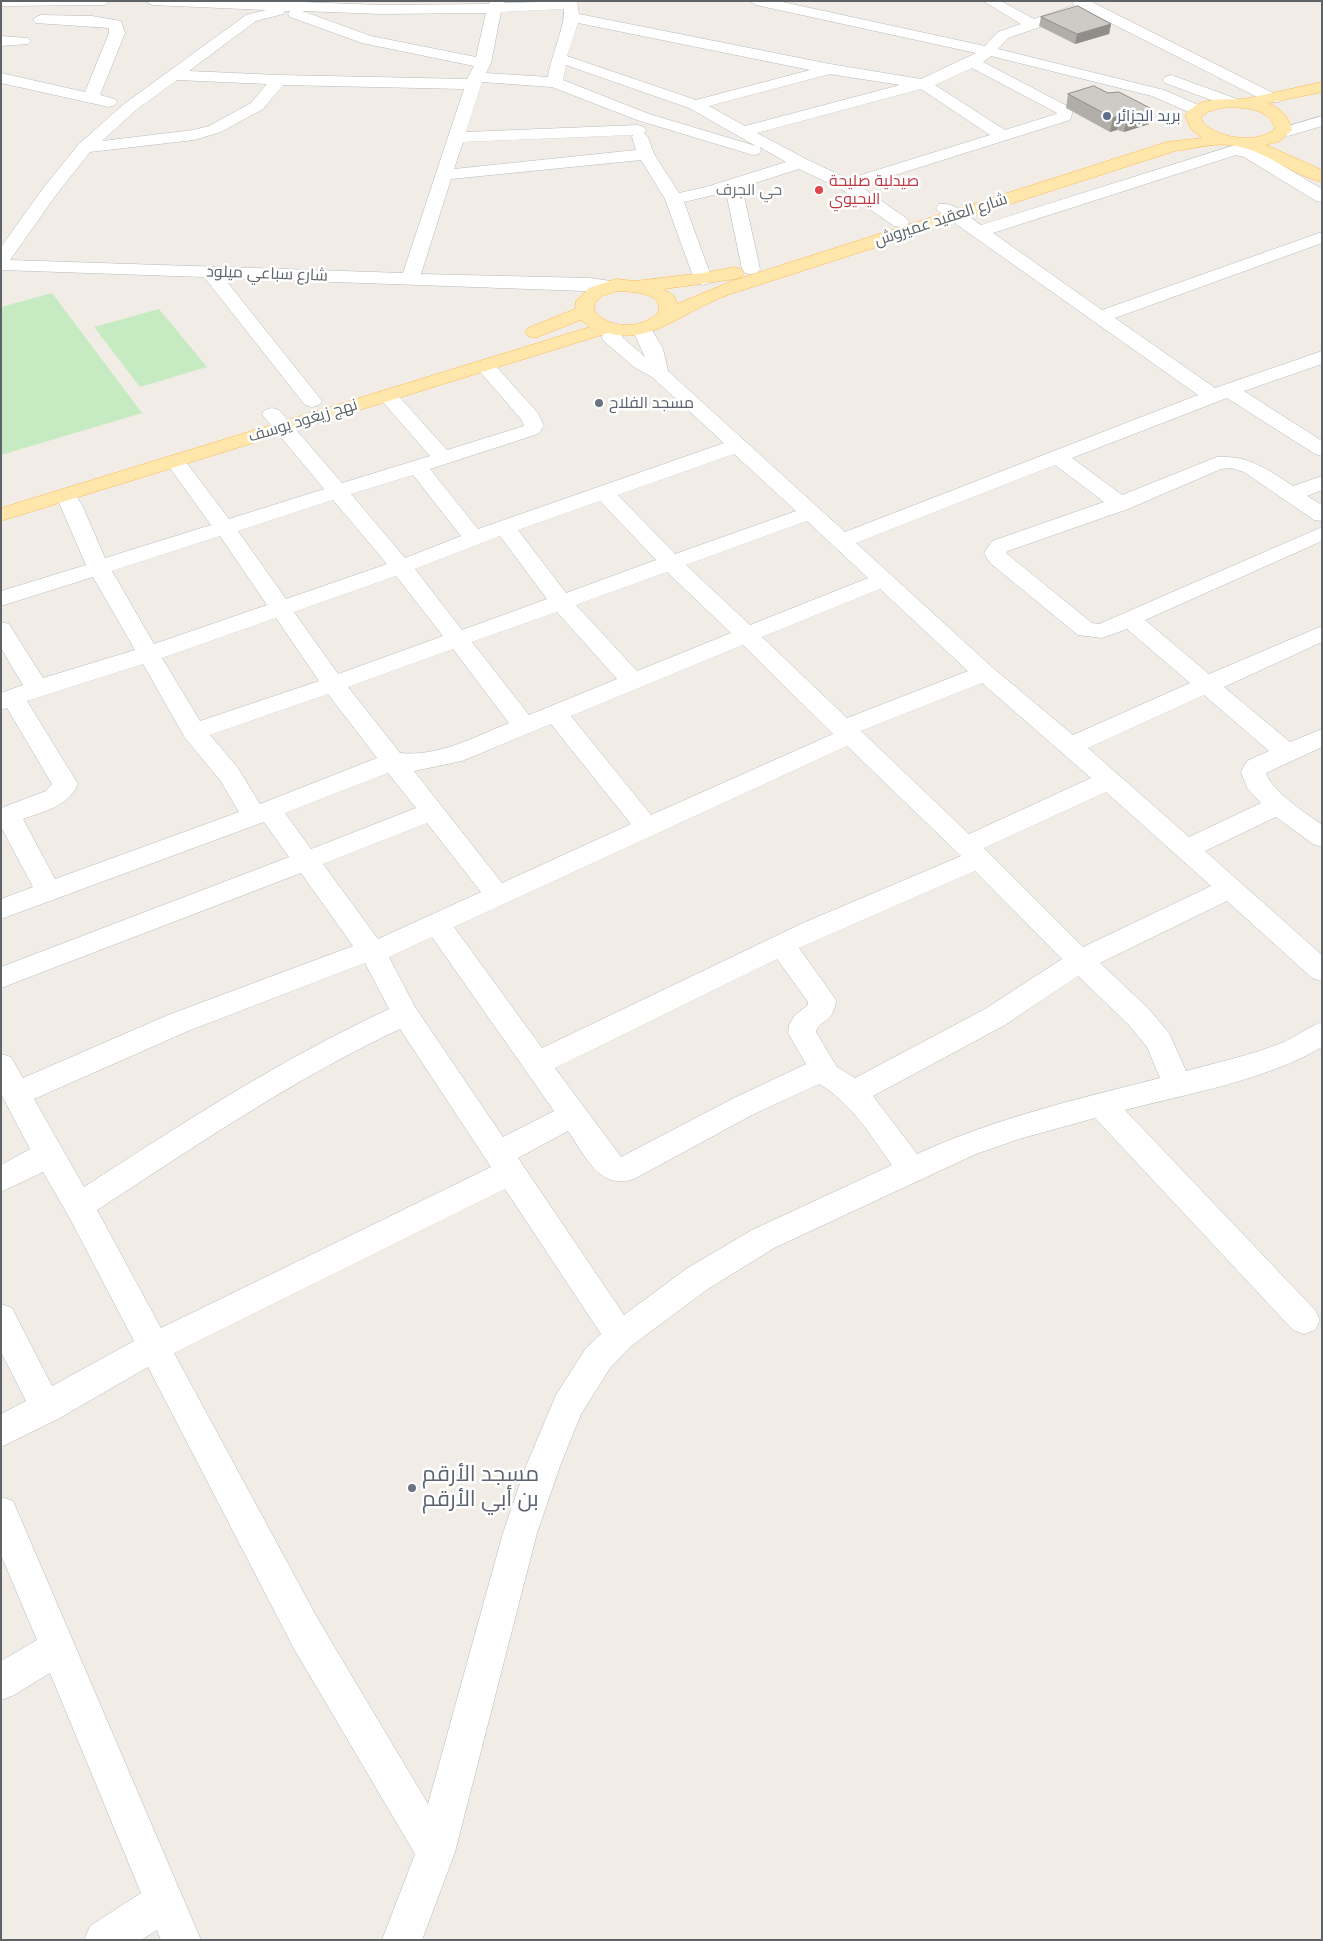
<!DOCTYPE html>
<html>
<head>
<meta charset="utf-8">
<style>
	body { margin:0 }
	#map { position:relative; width:1323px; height:1941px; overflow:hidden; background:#f1ede6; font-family:Karla,sans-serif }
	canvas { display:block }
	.frame { position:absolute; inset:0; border:2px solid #5d6367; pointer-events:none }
</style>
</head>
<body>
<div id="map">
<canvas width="1323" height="1941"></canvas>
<div class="frame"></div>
</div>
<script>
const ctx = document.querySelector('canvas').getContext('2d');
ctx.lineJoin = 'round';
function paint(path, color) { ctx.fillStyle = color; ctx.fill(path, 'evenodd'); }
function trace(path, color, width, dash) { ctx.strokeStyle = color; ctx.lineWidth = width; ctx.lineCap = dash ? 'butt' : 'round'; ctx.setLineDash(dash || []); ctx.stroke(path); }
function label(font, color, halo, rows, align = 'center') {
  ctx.font = font + ' Karla,Cairo,sans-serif'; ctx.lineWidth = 5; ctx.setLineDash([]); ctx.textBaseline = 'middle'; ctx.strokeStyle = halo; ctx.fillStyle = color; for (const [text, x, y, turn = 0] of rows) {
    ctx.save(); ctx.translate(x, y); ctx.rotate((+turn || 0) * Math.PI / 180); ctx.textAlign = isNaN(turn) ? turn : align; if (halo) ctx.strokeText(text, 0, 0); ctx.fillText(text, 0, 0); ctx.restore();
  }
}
paint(new Path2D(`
	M 52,293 L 142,413 L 1,455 L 1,307 Z
	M 159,309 L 207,367 L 140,387 L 94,327 Z`), '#c6eac1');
const minor = new Path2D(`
	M 1,1 L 111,1 L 104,5 L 1,6 Z
	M 145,1 L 275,1 L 381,5 L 489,4 L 490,1 L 504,1 L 504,3 L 577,1 L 579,14 L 830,64 L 921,79 L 976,53 L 756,5 L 749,1 L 778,1 L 985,46 L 998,32 L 1021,24 L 983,1 L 1001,1 L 1034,19 L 1075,5 L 1071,1 L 1090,1 L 1279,96 L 1281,99 L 1279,102 L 1267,102 L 1087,11 L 1008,38 L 998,49 L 1164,90 L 1203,107 L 1205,110 L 1203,113 L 1191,113 L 1152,96 L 991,56 L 983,62 L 1071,108 L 1073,111 L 1070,120 L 860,186 L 906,218 L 909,222 L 906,226 L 900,227 L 894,226 L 841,189 L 799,169 L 742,187 L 760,269 L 757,273 L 751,274 L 745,273 L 742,269 L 726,192 L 684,202 L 712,279 L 710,283 L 703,285 L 696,283 L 694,279 L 665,199 L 641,160 L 451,179 L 421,274 L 589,278 L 619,282 L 621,286 L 619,290 L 612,292 L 224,278 L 322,401 L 319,405 L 312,407 L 305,405 L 204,277 L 1,270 L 1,247 L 44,187 L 79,144 L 124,104 L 246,15 L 266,10 L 152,5 ZM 564,9 C 565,27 551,56 548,77 L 486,73 L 491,63 L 501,12 ZM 285,11 L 290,11 L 288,14 L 290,17 L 362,43 L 474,66 L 467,79 L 279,75 L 189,71 L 256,21 L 283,14 ZM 302,11 L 381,14 L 486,13 L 476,57 L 371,36 ZM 578,23 L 810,70 L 696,100 L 567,56 ZM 566,65 L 689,108 L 756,146 L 649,114 L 563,80 ZM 972,68 L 1057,113 L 1056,114 L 1005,130 L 935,85 ZM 830,74 L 900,85 L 745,126 L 709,106 ZM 177,80 L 267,84 L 251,103 L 209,126 L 193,130 L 102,141 L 136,110 ZM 482,82 L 552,87 L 637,120 L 753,155 L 759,154 L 761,150 L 760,147 L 786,162 L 706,187 L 679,193 L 654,154 L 648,137 L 644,133 L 646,130 L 644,127 L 638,125 L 466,132 ZM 283,85 L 464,89 L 403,273 L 10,260 L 56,195 L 90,152 L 194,140 L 221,132 L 263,109 ZM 921,89 L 990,135 L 848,179 L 806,159 L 757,133 ZM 633,135 L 632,137 L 636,150 L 454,169 L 463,142 Z
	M 41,15 L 92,16 L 121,21 L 125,33 L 100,95 L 115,99 L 117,102 L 115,105 L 109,107 L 1,83 L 1,73 L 85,92 L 109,33 L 109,28 L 36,23 L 33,20 L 36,17 Z
	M 1,36 L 28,38 L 31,41 L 28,44 L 1,46 Z
	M 1171,75 L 1237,99 L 1239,102 L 1237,105 L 1225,105 L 1165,83 L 1163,80 L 1165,77 Z
	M 1322,116 L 1322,126 L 1288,136 L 1282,134 L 1280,131 L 1282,128 Z
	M 1235,145 L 1255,149 L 1322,189 L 1322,202 L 1316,201 L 1244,157 L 1236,155 L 993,233 L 1102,310 L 1322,232 L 1322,243 L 1115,318 L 1215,388 L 1322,351 L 1322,364 L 1244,391 L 1322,441 L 1322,456 L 1315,454 L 1227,398 L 1072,458 L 1122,495 L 1217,457 C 1249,455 1268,470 1293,486 L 1322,476 L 1322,490 L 1307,496 L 1322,505 L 1322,521 L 1314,520 L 1244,472 L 1231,468 L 1221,469 L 1128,509 L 1008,551 L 1006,553 L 1092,623 L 1099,624 L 1322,527 L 1322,541 L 1145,620 L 1209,674 L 1322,626 L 1322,642 L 1224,687 L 1290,742 L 1322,729 L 1322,747 L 1266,773 C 1272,792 1305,812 1322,825 L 1322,847 L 1313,844 L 1276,817 L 1205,851 L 1322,955 L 1322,981 L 1312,978 L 1227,901 L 1100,963 L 1148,1008 L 1169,1033 L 1186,1071 C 1219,1062 1252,1055 1284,1042 C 1297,1036 1308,1027 1322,1022 L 1322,1047 C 1267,1080 1186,1094 1125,1110 L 1315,1310 L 1320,1320 L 1315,1330 L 1304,1334 L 1293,1330 L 1095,1118 L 1019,1139 L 976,1154 L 774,1248 L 708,1289 L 631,1346 L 610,1368 L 581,1414 L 560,1466 L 537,1533 L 455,1852 L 422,1940 L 382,1940 L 415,1854 L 293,1647 L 148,1367 L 58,1419 L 1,1447 L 1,1414 L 26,1401 L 1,1352 L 1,1304 L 12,1308 L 52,1386 L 134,1341 L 68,1215 L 43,1172 L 1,1192 L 1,1165 L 30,1149 L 1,1094 L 1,1054 L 11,1057 L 23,1078 L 168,1015 L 353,946 L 301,873 L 1,988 L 1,967 L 289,857 L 264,822 L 1,919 L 1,899 L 33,887 L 1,827 L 1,808 L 46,791 L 52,784 L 7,708 L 1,710 L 1,693 L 23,685 L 1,648 L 1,622 L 9,624 L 43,678 L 135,650 L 93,577 L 1,606 L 1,591 L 86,565 L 60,505 L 54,496 L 57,491 L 65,490 L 73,491 L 82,505 L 105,558 L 211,525 L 165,461 L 168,457 L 175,455 L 182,457 L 229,519 L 324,489 L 265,418 L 262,414 L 265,410 L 272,408 L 279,410 L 342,483 L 430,456 L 381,400 L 378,396 L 381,392 L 388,390 L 395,392 L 447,450 L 524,426 L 521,419 L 475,366 L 478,362 L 485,360 L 492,362 L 538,413 L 544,426 L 538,434 L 430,469 L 478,529 L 724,443 L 652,377 L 634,367 L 605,342 L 602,338 L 603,329 L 606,325 L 613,323 L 620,325 L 623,329 L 622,337 L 645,357 L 632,329 L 635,325 L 642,323 L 649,325 L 663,349 L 668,371 L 845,532 L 1198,395 L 939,212 L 936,208 L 939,204 C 954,201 969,217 981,225 ZM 734,454 L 796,511 L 675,554 L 618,495 ZM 1055,465 L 1104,502 L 992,541 L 984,553 L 990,563 L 1078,635 L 1102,638 L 1127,629 L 1190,683 L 1073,735 L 993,668 L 856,543 ZM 413,475 L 461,536 L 405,558 L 351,494 ZM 333,500 L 387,564 L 286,599 L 238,531 ZM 600,501 L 656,560 L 566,593 L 518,530 ZM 807,521 L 868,578 L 750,625 L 686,565 ZM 220,536 L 267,605 L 154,644 L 112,571 ZM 500,536 L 547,599 L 462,630 L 415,569 ZM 667,572 L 731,633 L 637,671 L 576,605 ZM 396,576 L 443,636 L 338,674 L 294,612 ZM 880,589 L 968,671 L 847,718 L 762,637 ZM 557,612 L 617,679 L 529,715 L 472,642 ZM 276,618 L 319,681 L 200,721 L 162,658 ZM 743,645 L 833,734 L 651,815 L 571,716 ZM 453,649 L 509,723 C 474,737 439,757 400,753 L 348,687 ZM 143,664 L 185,738 L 220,780 L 239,812 L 55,879 L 23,819 C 44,811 68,807 78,784 L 27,701 ZM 982,683 L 1091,778 L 969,834 L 861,731 ZM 328,694 L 377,758 L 260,804 L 238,768 L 210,735 ZM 1204,695 L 1269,751 L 1247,761 L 1241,772 L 1247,788 L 1261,803 L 1189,837 L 1088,748 ZM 551,724 L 631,824 L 502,883 L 414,771 L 462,761 ZM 847,746 L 961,856 L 803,923 L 542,1048 L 454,927 ZM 388,773 L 416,808 L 311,849 L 285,813 ZM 1106,792 L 1211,886 L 1083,947 L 984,848 ZM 427,823 L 481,892 L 378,939 L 323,864 ZM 975,871 L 1062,959 L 985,1009 L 855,1078 L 837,1067 L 816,1032 C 819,1019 834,1024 836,1000 L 799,948 ZM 432,937 L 554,1111 L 503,1137 L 415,1007 L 389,957 ZM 777,959 L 808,1002 L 808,1005 L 795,1015 L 789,1025 L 788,1033 L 806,1064 L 732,1099 L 621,1157 L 555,1068 ZM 365,963 L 389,1009 C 281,1059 183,1123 84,1187 L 34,1099 L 188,1031 ZM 1078,976 L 1128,1024 L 1147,1047 L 1160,1078 C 1078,1099 995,1118 917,1154 L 873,1096 L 1005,1025 ZM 400,1029 L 491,1167 L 161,1328 L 97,1210 C 196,1146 293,1079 400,1029 ZM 819,1084 C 851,1102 871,1136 892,1165 L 752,1230 L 686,1269 L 624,1315 L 518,1158 L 568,1131 C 585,1155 599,1191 634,1179 L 752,1115 ZM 505,1189 L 601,1334 L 586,1348 L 556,1395 L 526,1466 L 503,1533 L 428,1804 L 319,1621 L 174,1353 Z
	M 1,1497 L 13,1501 L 201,1940 L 161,1940 L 157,1930 L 141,1940 L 84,1940 L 90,1926 L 141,1893 L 50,1673 L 14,1695 L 1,1700 L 1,1661 L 37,1640 L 1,1555 Z`);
const major = new Path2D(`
	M 1322,82 L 1322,92 L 1268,103 C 1281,109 1288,115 1292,130 L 1280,141 L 1266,145 L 1322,170 L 1322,182 C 1291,175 1263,148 1229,145 C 1212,143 1192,149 1175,151 L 746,289 C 733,293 721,297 709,303 C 676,318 646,344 608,333 L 1,521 L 1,508 L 590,327 L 581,320 L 535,338 L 528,336 L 525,332 L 528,328 L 575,309 L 576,301 L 589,288 L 616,279 L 635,281 L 703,273 L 735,267 L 741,269 L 744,273 L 741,277 L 735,279 L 664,289 L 674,296 L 677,304 L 732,281 L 1167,142 L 1202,138 L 1191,129 L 1185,116 C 1200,93 1228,102 1249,98 C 1274,93 1298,87 1322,82 ZM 1229,107 C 1247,108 1270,109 1275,129 C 1257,144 1220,139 1203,123 L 1201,117 L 1207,112 L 1217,109 ZM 618,291 C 632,292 665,292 658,313 C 642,329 607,330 594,310 L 595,303 L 602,296 Z`);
trace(minor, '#b6b9bd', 1);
trace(major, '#fcb753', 1);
paint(minor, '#fff');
paint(major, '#ffe7ac');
paint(new Path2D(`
	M 1041,17 L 1111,24 L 1109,34 L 1075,44 L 1039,26 Z
	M 1068,94 L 1149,124 L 1124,132 L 1117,130 L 1110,132 L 1066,108 Z`), '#b1aea9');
paint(new Path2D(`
	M 1111,24 L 1109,34 L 1075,44 L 1077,34 Z
	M 1152,109 L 1149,124 L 1124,132 L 1127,118 Z
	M 1119,115 L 1117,130 L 1110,132 L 1113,118 Z`), '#908d8a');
const building = new Path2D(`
	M 1078,6 L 1111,24 L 1077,34 L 1041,17 Z
	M 1094,86 L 1108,93 L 1119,92 L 1152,109 L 1127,118 L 1119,115 L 1113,118 L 1068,94 Z`);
paint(building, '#cecac5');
trace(building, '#908d8a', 1);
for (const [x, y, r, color] of [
	[1107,116,5,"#5c6f8a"],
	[819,190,5,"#e0444e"],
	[599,403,5,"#6b7280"],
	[412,1488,5,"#6b7280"]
]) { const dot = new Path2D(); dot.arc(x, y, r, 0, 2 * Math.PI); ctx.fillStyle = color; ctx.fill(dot); trace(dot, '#fff', 2); }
label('16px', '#4e5e75', '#fff', [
	["بريد الجزائر",1117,116]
], 'left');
label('16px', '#be3a42', '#fff', [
	["صيدلية صليحة",829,181],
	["اليحيوي",829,199]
], 'left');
label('16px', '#6e7579', '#fff', [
	["حي الجرف",749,190]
]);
label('16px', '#5d6367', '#fff', [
	["شارع العقيد عميروش",941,220,-18],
	["شارع سباعي ميلود",267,274,2],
	["نهج زيغود يوسف",303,421,-17]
]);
label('16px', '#5b616d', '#fff', [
	["مسجد الفلاح",609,403]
], 'left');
label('22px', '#5b616d', '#fff', [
	["مسجد الأرقم",422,1475],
	["بن أبي الأرقم",422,1500]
], 'left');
</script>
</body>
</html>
